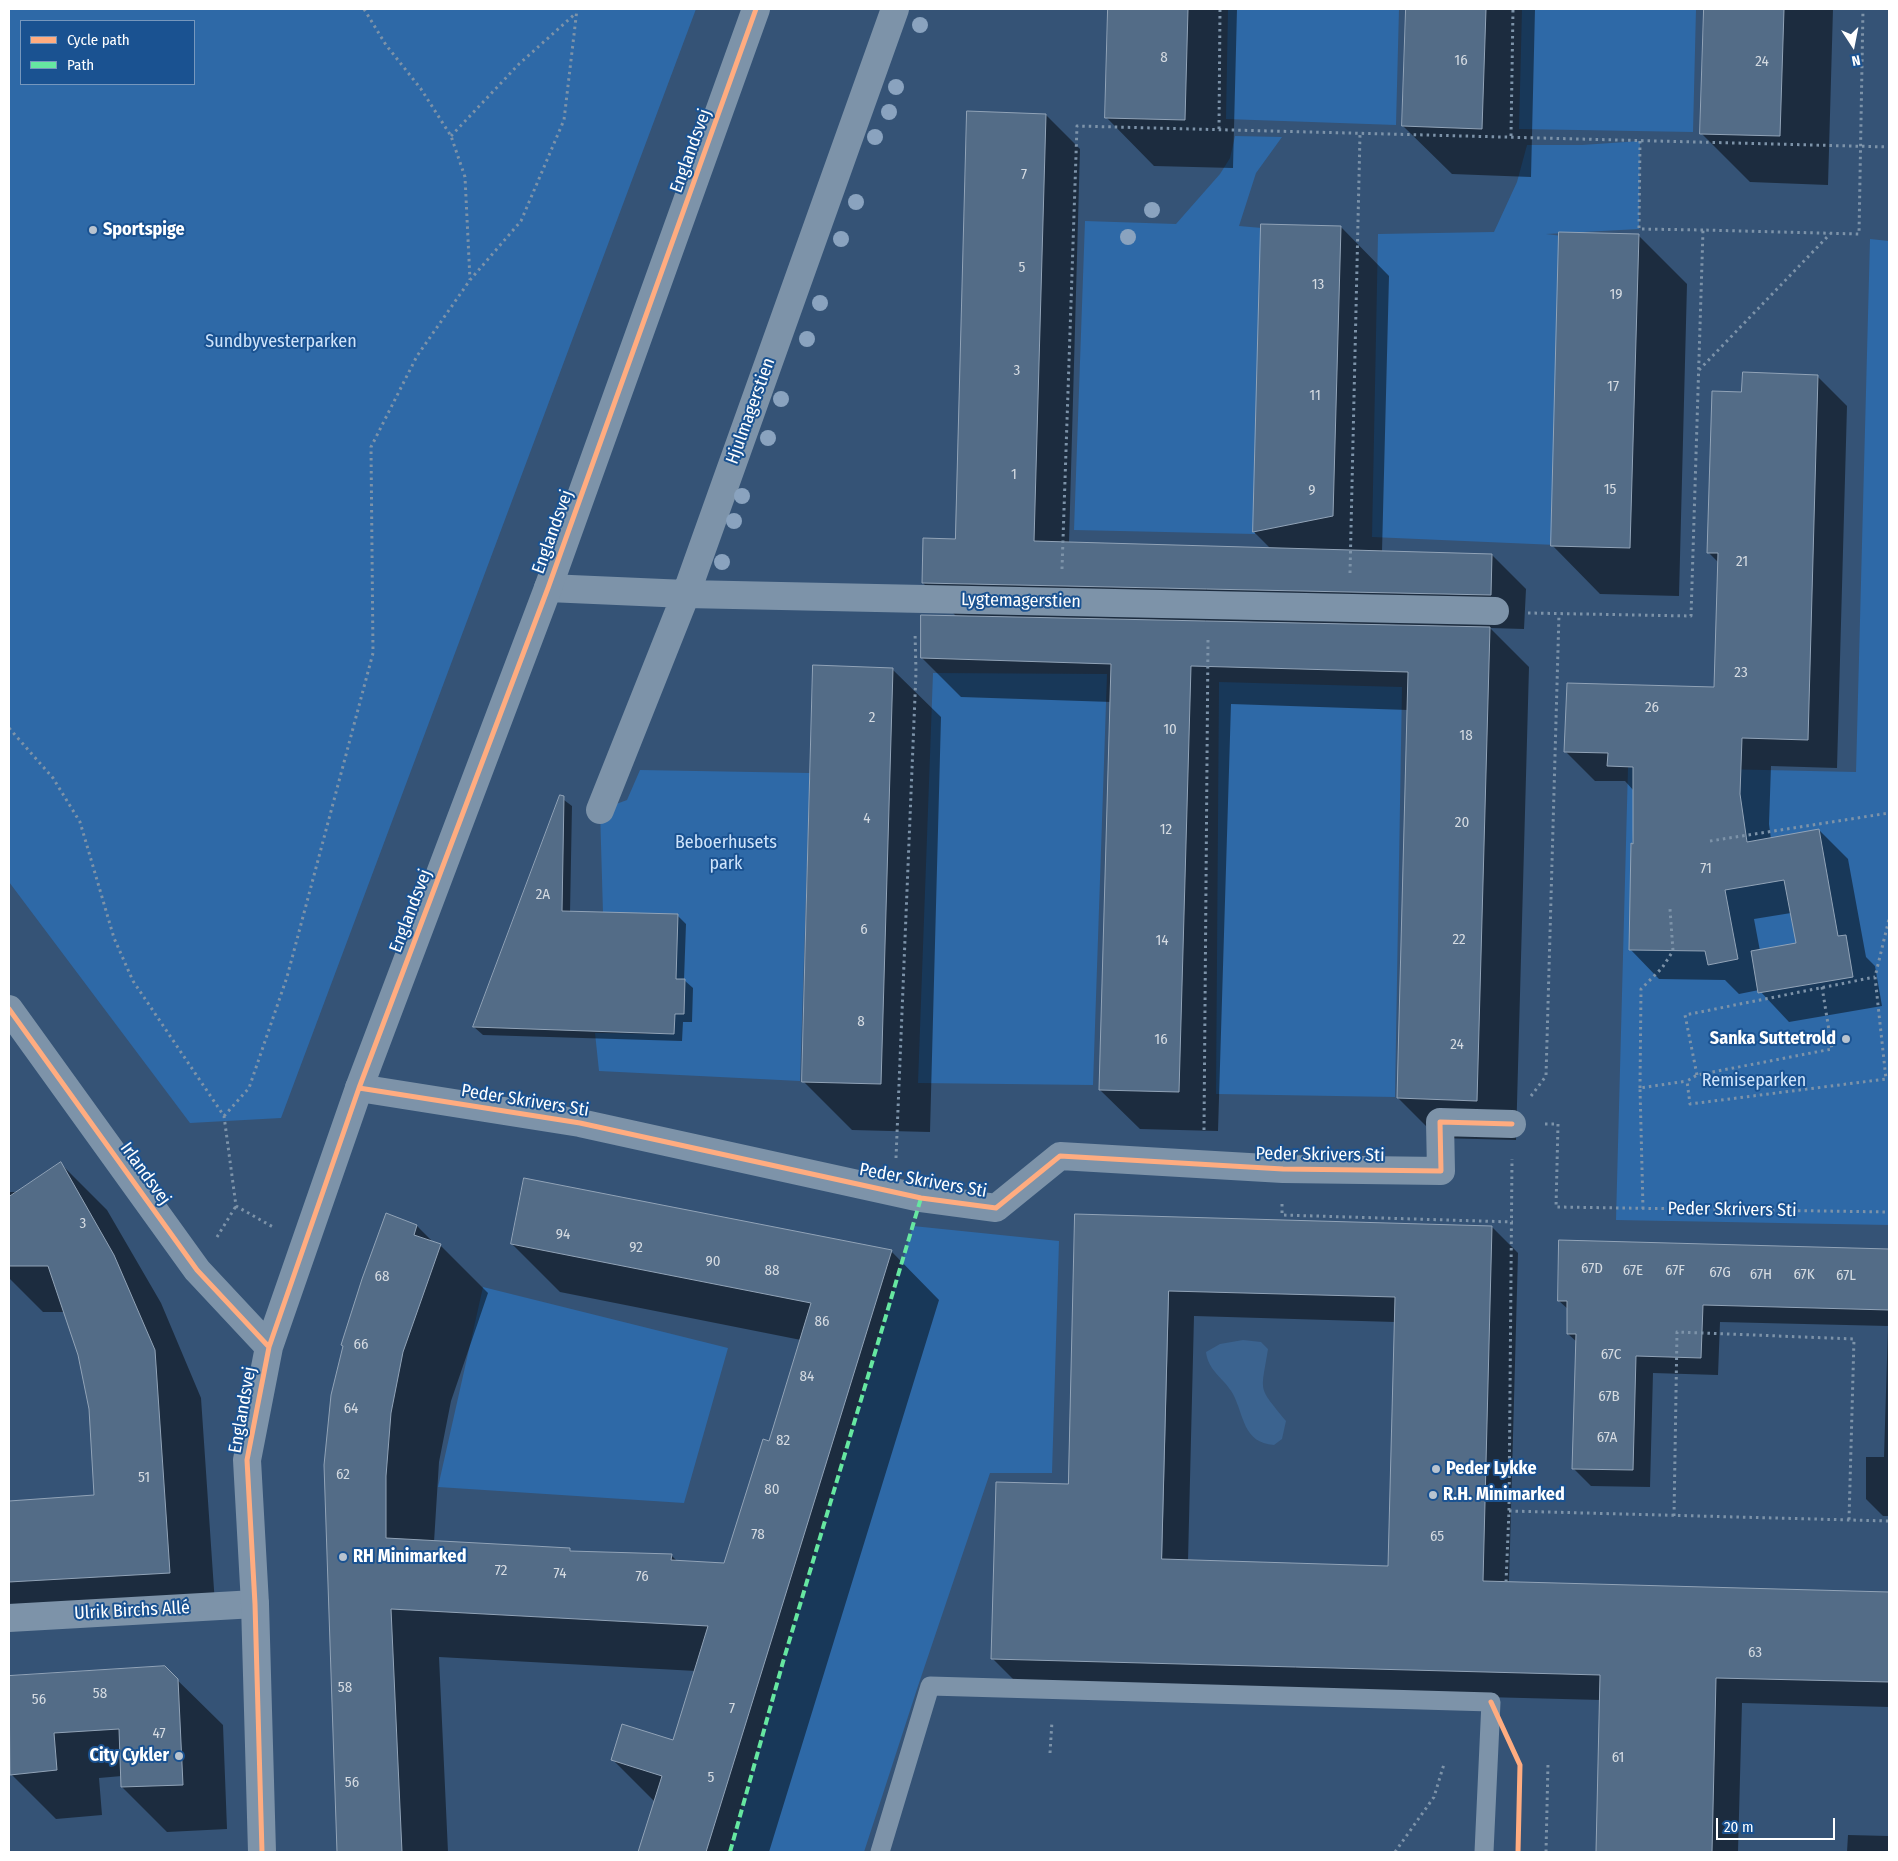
<!DOCTYPE html>
<html>
<head>
<meta charset="utf-8">
<style>
	body { margin:0 }
	#map { position:relative; width:1898px; height:1861px; overflow:hidden; background:#355376; font-family:"Fira Sans Condensed",sans-serif }
	canvas { display:block }
	.frame { position:absolute; inset:0; border:10px solid #fff; pointer-events:none }
	.legend { position:absolute; left:20px; top:20px; width:175px; height:65px; box-sizing:border-box; background:#1a5291; border:1px solid #7697bd; margin:0; padding:6px 9px; list-style:none; font-size:15px; color:#fff }
	.legend li { display:flex; align-items:center; gap:10px; height:25px }
	.legend b { width:25px; border:1px solid #7697bd }
	.north { position:absolute; left:1828px; top:20px; width:50px; height:50px; -webkit-text-stroke:4px #1a5291; paint-order:stroke; rotate:169deg; font-size:14px; font-weight:700; line-height:20px; text-align:center; color:#fff }
	.north::after { content:''; display:block; margin:auto; width:18px; height:22px; background:#fff; clip-path:polygon(50% 0,100% 100%,50% 72%,0 100%) }
	.scale { position:absolute; left:1716px; top:1818px; width:119px; height:22px; box-sizing:border-box; border:2px solid #fff; border-top:0; padding-left:6px; font-size:15px; line-height:18px; white-space:nowrap; color:#fff; -webkit-text-stroke:4px #1a5291; paint-order:stroke }
</style>
</head>
<body>
<div id="map">
<canvas width="1898" height="1861"></canvas>
<div class="frame"></div>
<ul class="legend">
<li><b style="height:6px;background:#ffac80"></b>Cycle path</li>
<li><b style="height:6px;background:#66e7a1"></b>Path</li>
</ul>
<div class="north">N</div>
<div class="scale">20 m</div>
</div>
<script>
const ctx = document.querySelector('canvas').getContext('2d');
ctx.lineJoin = 'round';
function paint(path, color) { ctx.fillStyle = color; ctx.fill(path, 'evenodd'); }
function trace(path, color, width, dash) { ctx.strokeStyle = color; ctx.lineWidth = width; ctx.lineCap = dash ? 'butt' : 'round'; ctx.setLineDash(dash || []); ctx.stroke(path); }
function label(font, color, halo, rows, align = 'center') {
  ctx.font = font + ' "Fira Sans Condensed",sans-serif'; ctx.lineWidth = 4; ctx.setLineDash([]); ctx.textBaseline = 'middle'; ctx.strokeStyle = halo; ctx.fillStyle = color; for (const [text, x, y, turn = 0] of rows) {
    ctx.save(); ctx.translate(x, y); ctx.rotate((+turn || 0) * Math.PI / 180); ctx.textAlign = isNaN(turn) ? turn : align; if (halo) ctx.strokeText(text, 0, 0); ctx.fillText(text, 0, 0); ctx.restore();
  }
}
paint(new Path2D(`
	M 9,9 L 696,9 L 281,1118 L 190,1123 L 9,882 ZM 21,21 L 194,21 L 194,84 L 21,84 Z
	M 1228,9 L 1399,9 L 1396,125 L 1226,119 Z
	M 1522,9 L 1696,9 L 1693,132 L 1519,129 Z
	M 1235,136 L 1282,137 L 1256,173 L 1239,226 L 1262,228 L 1255,534 L 1074,530 L 1085,221 L 1176,224 L 1220,174 L 1230,158 Z
	M 1640,141 L 1639,229 L 1546,234 L 1562,236 L 1556,545 L 1372,537 L 1378,234 L 1494,232 L 1517,182 L 1527,145 L 1582,145 Z
	M 1870,239 L 1889,241 L 1889,1225 L 1616,1220 L 1628,767 L 1856,772 Z
	M 933,673 L 1107,674 L 1093,1085 L 918,1083 Z
	M 1219,682 L 1402,687 L 1395,1097 L 1216,1094 Z
	M 640,770 L 810,773 L 800,1081 L 599,1071 L 595,1033 L 669,1034 L 673,917 L 603,913 L 600,810 L 627,800 Z
	M 913,1226 L 1059,1241 L 1052,1473 L 990,1473 L 917,1689 L 864,1852 L 730,1852 L 783,1662 Z
	M 483,1287 L 728,1348 L 684,1503 L 438,1487 Z`), '#2e69a7');
paint(new Path2D(`
	M 1243,1340 L 1261,1342 L 1268,1349 C 1261,1394 1257,1385 1286,1421 L 1282,1439 L 1274,1445 C 1243,1443 1244,1415 1233,1394 C 1224,1378 1208,1371 1206,1352 L 1220,1344 Z`), '#3b638f');
paint(new Path2D(`
	M 1109,9 L 1237,9 L 1233,168 L 1154,166 L 1106,117 Z
	M 1407,9 L 1535,9 L 1531,177 L 1452,174 L 1403,126 Z
	M 1705,9 L 1833,9 L 1828,185 L 1750,182 L 1701,133 Z
	M 1046,115 L 1080,149 L 1069,543 L 1271,549 L 1254,532 L 1341,227 L 1389,276 L 1382,552 L 1492,555 L 1526,589 L 1524,629 L 1490,628 L 1529,667 L 1516,1140 L 1438,1138 L 1398,1098 L 1408,710 L 1231,704 L 1218,1131 L 1140,1129 L 1100,1090 L 1112,702 L 961,697 L 922,658 L 957,617 L 923,583 L 956,540 Z
	M 1638,235 L 1687,284 L 1679,596 L 1600,594 L 1552,545 Z
	M 1817,376 L 1847,406 L 1837,768 L 1771,766 L 1769,824 L 1771,839 L 1819,830 L 1848,859 L 1866,957 L 1875,966 L 1882,1006 L 1789,1022 L 1759,990 L 1739,994 L 1725,980 L 1659,979 L 1630,949 L 1634,791 L 1625,781 L 1595,781 L 1565,751 L 1715,688 L 1719,563 L 1709,553 L 1743,393 ZM 1791,913 L 1797,944 L 1760,951 L 1754,919 Z
	M 892,669 L 941,717 L 930,1132 L 852,1130 L 803,1081 Z
	M 560,797 L 572,806 L 570,913 L 677,915 L 686,924 L 684,980 L 693,988 L 692,1022 L 683,1022 L 682,1041 L 483,1035 L 474,1027 Z
	M 61,1164 L 107,1210 L 161,1303 L 201,1398 L 216,1619 L 9,1628 L 9,1502 L 95,1496 L 90,1409 L 80,1355 L 65,1312 L 43,1312 L 9,1278 L 9,1192 L 19,1192 Z
	M 1076,1216 L 1492,1227 L 1518,1253 L 1509,1583 L 1889,1593 L 1889,1707 L 1742,1703 L 1738,1852 L 1597,1852 L 1601,1700 L 1019,1685 L 993,1659 L 1069,1486 ZM 1194,1316 L 1395,1322 L 1389,1567 L 1188,1561 Z
	M 417,1226 L 434,1243 L 440,1245 L 488,1293 L 451,1401 L 439,1462 L 434,1542 L 569,1549 L 572,1552 L 671,1555 L 677,1561 L 725,1564 L 769,1442 L 801,1340 L 560,1292 L 512,1244 L 891,1251 L 939,1300 L 769,1852 L 639,1852 L 655,1802 L 613,1760 L 674,1741 L 696,1671 L 439,1657 L 448,1852 L 338,1852 L 326,1465 Z
	M 1560,1242 L 1889,1251 L 1889,1516 L 1883,1516 L 1866,1499 L 1866,1457 L 1884,1457 L 1888,1326 L 1720,1322 L 1718,1375 L 1653,1373 L 1650,1487 L 1591,1486 L 1573,1468 L 1577,1342 L 1568,1334 L 1569,1310 L 1559,1301 Z
	M 164,1667 L 223,1725 L 227,1829 L 167,1832 L 122,1787 L 122,1776 L 99,1778 L 102,1815 L 56,1819 L 11,1774 L 9,1677 Z
	M 1848,1835 L 1889,1836 L 1889,1852 L 1847,1852 Z`), '#0007');
const building = new Path2D(`
	M 1108,9 L 1188,9 L 1185,120 L 1105,118 Z
	M 1406,9 L 1486,9 L 1482,129 L 1402,126 Z
	M 1704,9 L 1784,9 L 1780,136 L 1700,134 Z
	M 967,111 L 1046,114 L 1034,541 L 1492,554 L 1491,595 L 922,583 L 923,538 L 955,539 Z
	M 1261,224 L 1341,226 L 1333,516 L 1253,532 Z
	M 1559,232 L 1639,234 L 1630,548 L 1551,546 Z
	M 1743,372 L 1818,375 L 1808,740 L 1742,738 L 1740,794 L 1747,842 L 1819,829 L 1838,936 L 1846,935 L 1853,977 L 1758,993 L 1751,951 L 1796,943 L 1784,880 L 1725,890 L 1738,959 L 1708,965 L 1705,951 L 1629,950 L 1631,843 L 1633,844 L 1633,767 L 1607,766 L 1608,753 L 1564,752 L 1567,683 L 1714,687 L 1718,553 L 1707,553 L 1712,391 L 1741,392 Z
	M 921,615 L 1490,627 L 1477,1101 L 1397,1098 L 1408,672 L 1191,666 L 1179,1092 L 1099,1090 L 1111,664 L 921,658 Z
	M 813,665 L 893,668 L 881,1084 L 802,1082 Z
	M 560,795 L 564,796 L 562,911 L 678,914 L 676,979 L 685,979 L 684,1014 L 675,1014 L 674,1034 L 473,1027 Z
	M 61,1162 L 114,1255 L 155,1350 L 170,1573 L 9,1582 L 9,1501 L 94,1495 L 89,1409 L 78,1355 L 48,1266 L 9,1266 L 9,1197 Z
	M 524,1178 L 892,1250 L 706,1852 L 638,1852 L 662,1776 L 611,1760 L 622,1724 L 673,1740 L 708,1626 L 391,1609 L 402,1852 L 337,1852 L 324,1465 L 331,1395 L 343,1346 L 341,1345 L 362,1279 L 386,1213 L 417,1225 L 414,1235 L 441,1244 L 403,1352 L 391,1413 L 386,1476 L 386,1538 L 570,1548 L 570,1551 L 672,1554 L 671,1560 L 724,1563 L 763,1439 L 769,1441 L 811,1303 L 511,1244 Z
	M 1075,1214 L 1492,1226 L 1483,1581 L 1889,1592 L 1889,1682 L 1716,1678 L 1712,1852 L 1596,1852 L 1600,1675 L 991,1659 L 996,1482 L 1068,1484 ZM 1169,1291 L 1395,1297 L 1388,1566 L 1162,1559 Z
	M 1559,1240 L 1889,1249 L 1889,1310 L 1703,1305 L 1701,1358 L 1636,1356 L 1633,1470 L 1572,1469 L 1576,1334 L 1567,1334 L 1567,1301 L 1558,1301 Z
	M 165,1666 L 178,1679 L 183,1785 L 121,1787 L 119,1729 L 54,1733 L 57,1770 L 10,1775 L 9,1676 Z`);
paint(building, '#536c87');
trace(building, '#91a3b7', 1);
trace(new Path2D(`
	M 364,9 L 386,45 L 421,89 L 451,136 L 465,177 L 470,280
	M 1219,129 L 1220,9
	M 451,136 L 519,64 L 575,14
	M 1511,136 L 1513,9
	M 1640,141 L 1639,229 L 1703,230
	M 1699,370 L 1830,234
	M 1062,569 L 1077,126 L 1889,147
	M 1350,573 L 1360,134
	M 1528,613 L 1691,616 L 1703,230 L 1859,234 L 1863,9
	M 9,728 L 53,778 L 80,822 L 114,938 L 133,981 L 224,1116 L 236,1206 L 273,1227
	M 1710,841 L 1889,813
	M 1822,987 L 1832,1049 L 1697,1075 L 1687,1081 L 1690,1104 L 1886,1079 L 1875,977 L 1889,919
	M 1697,1075 L 1685,1015 L 1875,977
	M 1640,1088 L 1641,989 L 1662,968 L 1673,951 L 1670,909
	M 1531,1096 L 1546,1076 L 1559,614
	M 224,1116 L 249,1088 L 287,977 L 373,653 L 371,447 L 417,356 L 470,280 L 521,221 L 564,120 L 577,9
	M 1545,1124 L 1558,1124 L 1556,1207 L 1889,1212
	M 1204,1130 L 1208,639
	M 896,1158 L 916,672 L 915,632
	M 1282,1204 L 1282,1215 L 1513,1222
	M 1643,1209 L 1640,1088 L 1687,1081
	M 217,1237 L 236,1206
	M 1509,1511 L 1889,1521
	M 1674,1516 L 1677,1332 L 1854,1339 L 1849,1520
	M 1506,1582 L 1509,1511 L 1512,1159
	M 1050,1753 L 1052,1721
	M 1395,1852 L 1434,1797 L 1444,1764
	M 1546,1852 L 1548,1763`), '#7d93a9', 3, [2.5, 4]);
trace(new Path2D(`
	M 880,1852 L 930,1686 L 1491,1702 L 1484,1852`), '#7d93a9', 19);
trace(new Path2D(`
	M 548,588 L 686,594 L 1495,611
	M 600,810 L 686,594 L 895,9
	M 359,1088 L 580,1123 L 921,1198 L 996,1208 L 1060,1156 L 1283,1169 L 1441,1171 L 1440,1122 L 1512,1124
	M 9,1618 L 255,1604`), '#7d93a9', 28);
trace(new Path2D(`
	M 9,1009 L 197,1270 L 269,1347
	M 262,1852 L 255,1604 L 247,1460 L 269,1347 L 359,1088 L 548,588 L 756,9`), '#7d93a9', 28);
trace(new Path2D(`
	M 730,1852 L 783,1662 L 921,1198`), '#66e7a1', 4, [8, 4]);
trace(new Path2D(`
	M 9,1009 L 197,1270 L 269,1347
	M 359,1088 L 580,1123 L 921,1198 L 996,1208 L 1060,1156 L 1283,1169 L 1441,1171 L 1440,1122 L 1512,1124
	M 1491,1702 L 1520,1765 L 1518,1852
	M 262,1852 L 255,1604 L 247,1460 L 269,1347 L 359,1088 L 548,588 L 756,9`), '#ffac80', 5);
ctx.fillStyle = '#8aa3bf';
for (const [x, y] of [
	[920,25],
	[896,87],
	[889,112],
	[875,137],
	[856,202],
	[1152,210],
	[1128,237],
	[841,239],
	[820,303],
	[807,339],
	[781,399],
	[768,438],
	[742,496],
	[734,521],
	[722,562]
]) { ctx.beginPath(); ctx.arc(x, y, 8, 0, 2 * Math.PI); ctx.fill(); }
for (const [x, y, r, color] of [
	[93,230,5,"#b8c3cf"],
	[1846,1039,5,"#b8c3cf"],
	[1436,1469,5,"#b8c3cf"],
	[1433,1495,5,"#b8c3cf"],
	[343,1557,5,"#b8c3cf"],
	[179,1756,5,"#b8c3cf"]
]) { const dot = new Path2D(); dot.arc(x, y, r, 0, 2 * Math.PI); ctx.fillStyle = color; ctx.fill(dot); trace(dot, '#1a5291', 2); }
label('15px', '#d4dae1', null, [
	["8",1164,58],
	["16",1461,61],
	["24",1762,62],
	["7",1024,175],
	["5",1022,268],
	["13",1318,285],
	["19",1616,295],
	["3",1017,371],
	["17",1613,387],
	["11",1315,396],
	["1",1014,475],
	["15",1610,490],
	["9",1312,491],
	["21",1742,562],
	["23",1741,673],
	["26",1652,708],
	["2",872,718],
	["10",1170,730],
	["18",1466,736],
	["4",867,819],
	["20",1462,823],
	["12",1166,830],
	["71",1706,869],
	["2A",543,895],
	["6",864,930],
	["22",1459,940],
	["14",1162,941],
	["8",861,1022],
	["16",1161,1040],
	["24",1457,1045],
	["3",83,1224],
	["94",563,1235],
	["92",636,1248],
	["90",713,1262],
	["67D",1592,1269],
	["88",772,1271],
	["67E",1633,1271],
	["67F",1675,1271],
	["67G",1720,1273],
	["67H",1761,1275],
	["67K",1804,1275],
	["67L",1846,1276],
	["68",382,1277],
	["86",822,1322],
	["66",361,1345],
	["67C",1611,1355],
	["84",807,1377],
	["67B",1609,1397],
	["64",351,1409],
	["67A",1607,1438],
	["82",783,1441],
	["62",343,1475],
	["51",144,1478],
	["80",772,1490],
	["78",758,1535],
	["65",1437,1537],
	["72",501,1571],
	["74",560,1574],
	["76",642,1577],
	["63",1755,1653],
	["58",345,1688],
	["58",100,1694],
	["56",39,1700],
	["7",732,1709],
	["47",159,1734],
	["61",1618,1758],
	["5",711,1778],
	["56",352,1783]
]);
label('18px', '#fff', '#1a5291', [
	["Englandsvej",691,151,-70],
	["Hjulmagerstien",751,411,-70],
	["Englandsvej",553,532,-70],
	["Lygtemagerstien",1021,601,1],
	["Englandsvej",411,911,-69],
	["Peder Skrivers Sti",525,1101,9],
	["Peder Skrivers Sti",1320,1155,1],
	["Irlandsvej",145,1174,54],
	["Peder Skrivers Sti",923,1181,10],
	["Peder Skrivers Sti",1732,1210,1],
	["Englandsvej",243,1410,-80],
	["Ulrik Birchs Allé",132,1611,-3]
]);
label('bold 18px', '#fff', '#1a5291', [
	["Sportspige",103,230],
	["Sanka Suttetrold",1836,1039,"right"],
	["Peder Lykke",1446,1469],
	["R.H. Minimarked",1443,1495],
	["RH Minimarked",353,1557],
	["City Cykler",169,1756,"right"]
], 'left');
label('18px', '#cfe4fb', '#1a5291', [
	["Sundbyvesterparken",281,342],
	["Beboerhusets",726,843],
	["park",726,864],
	["Remiseparken",1754,1081]
]);
</script>
</body>
</html>
